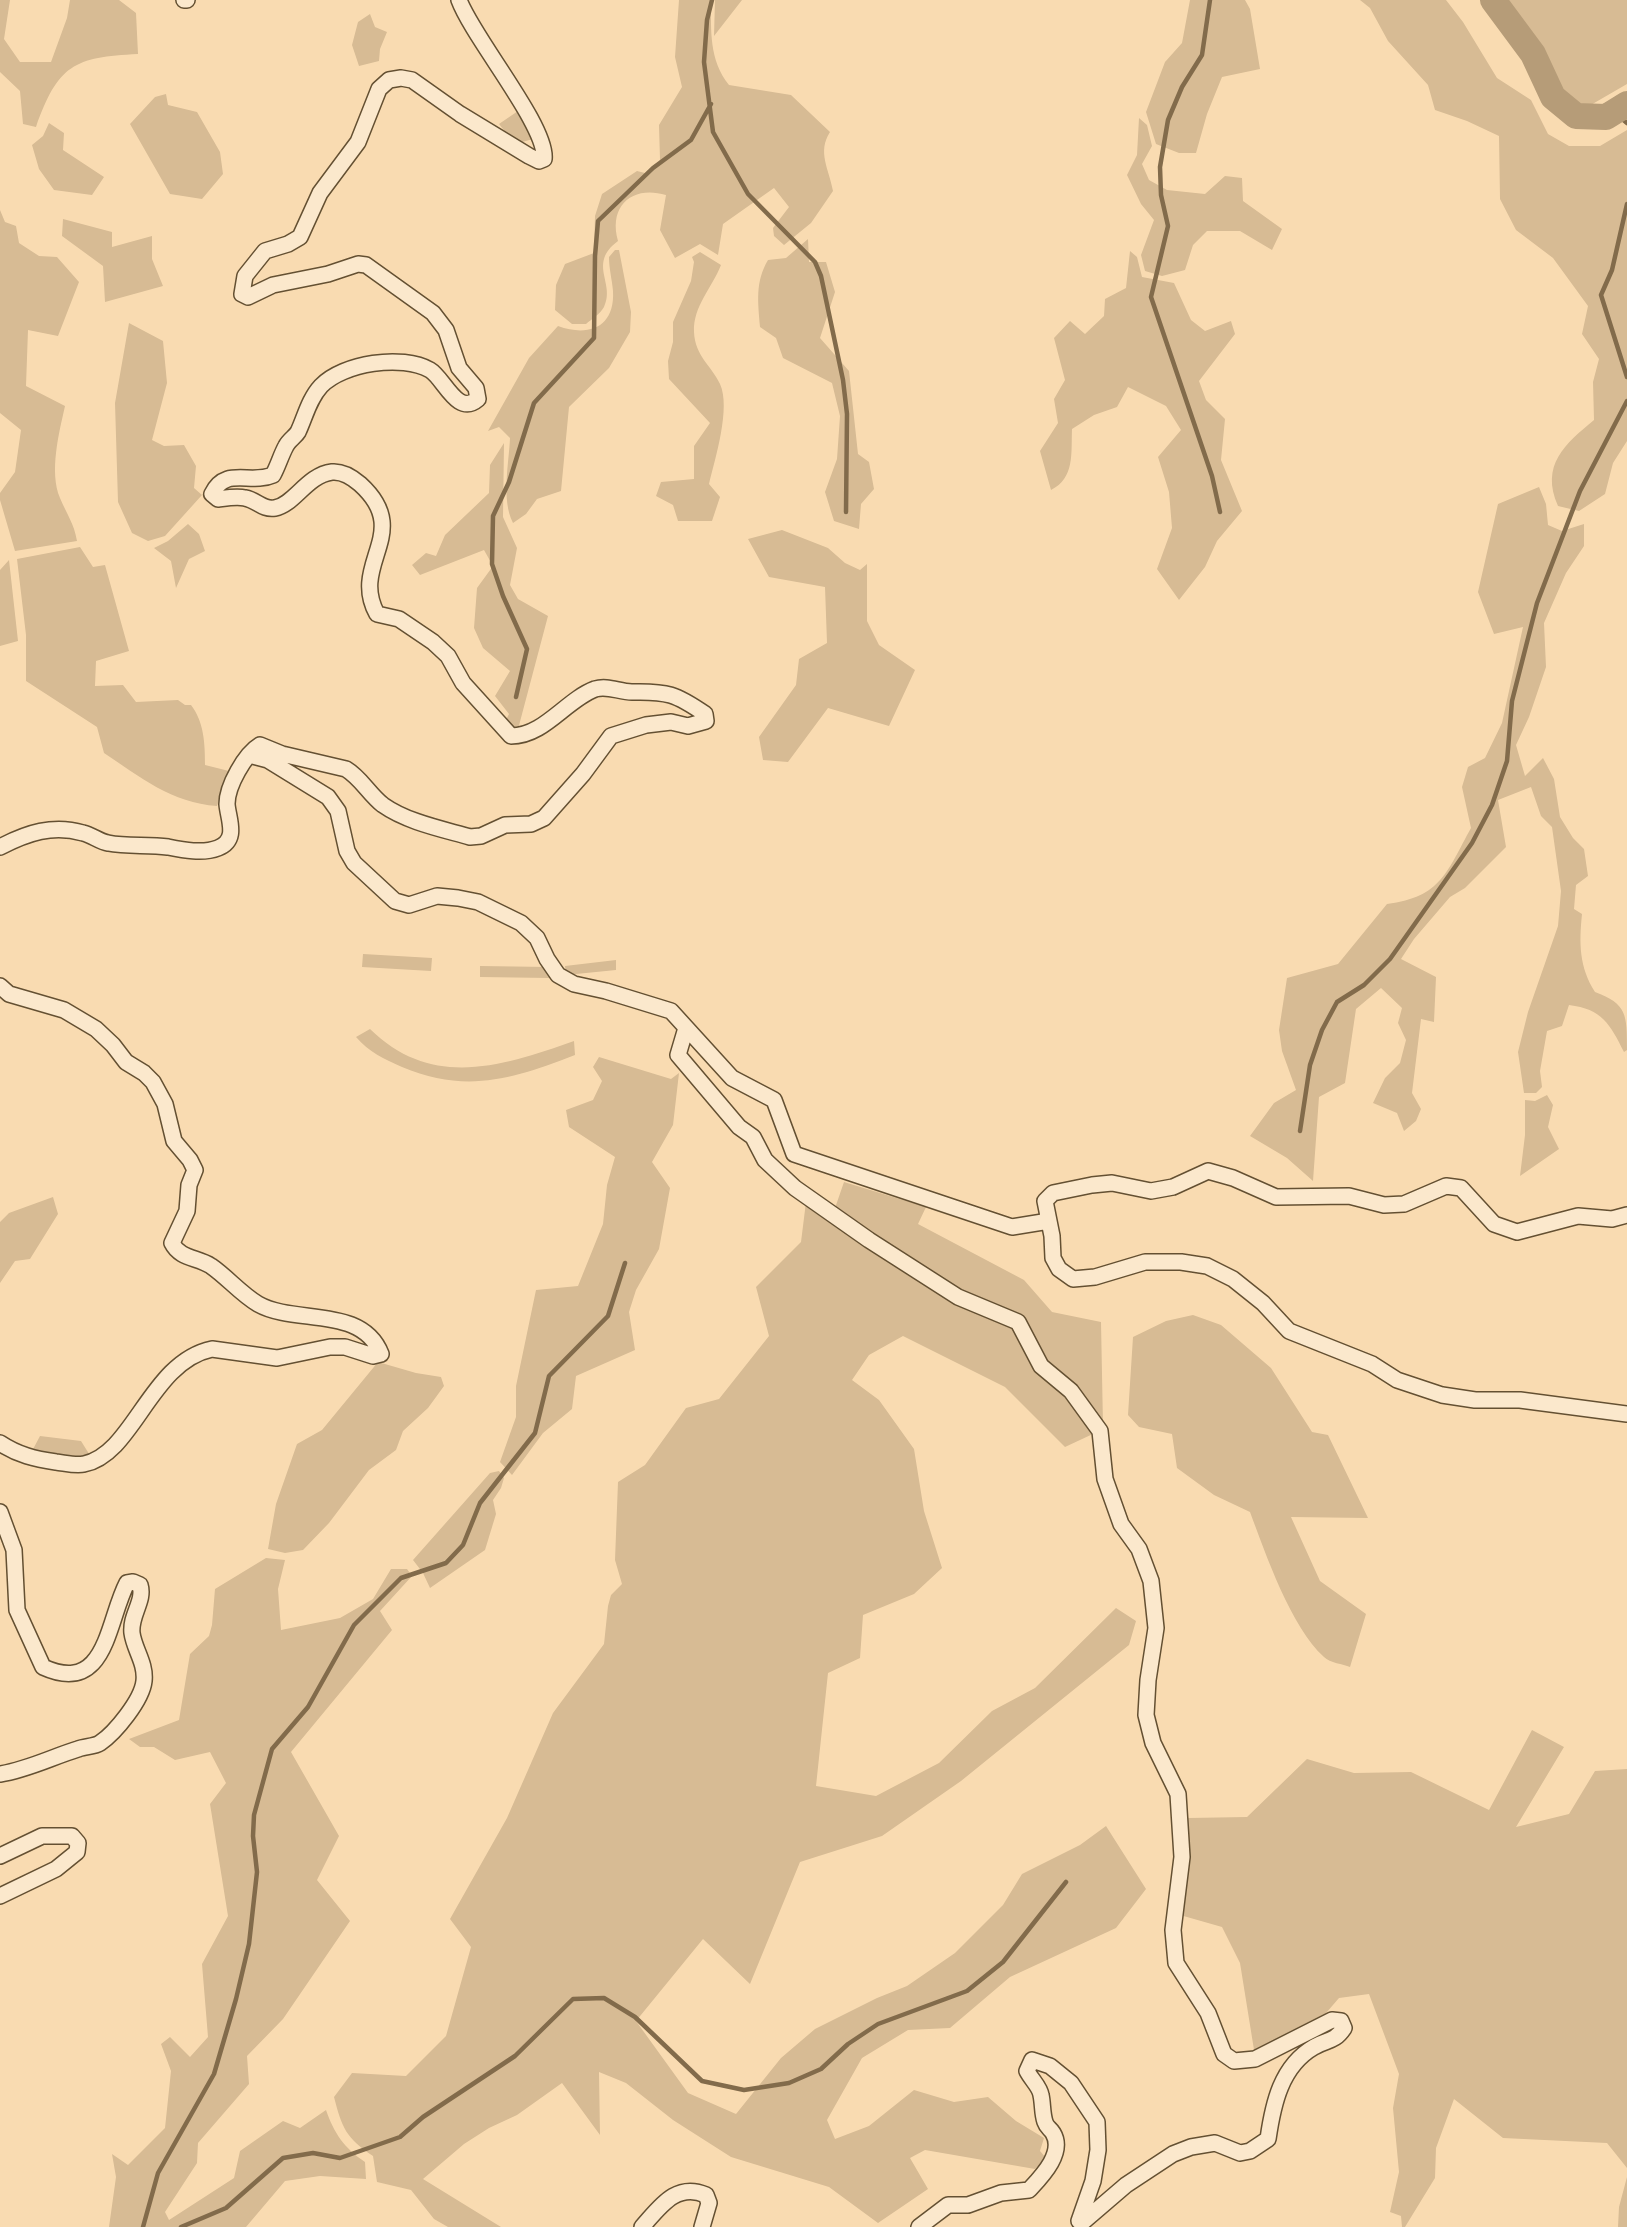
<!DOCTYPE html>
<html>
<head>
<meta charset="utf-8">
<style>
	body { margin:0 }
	canvas { display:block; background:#f9dbb1 }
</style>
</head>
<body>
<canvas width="1627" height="2227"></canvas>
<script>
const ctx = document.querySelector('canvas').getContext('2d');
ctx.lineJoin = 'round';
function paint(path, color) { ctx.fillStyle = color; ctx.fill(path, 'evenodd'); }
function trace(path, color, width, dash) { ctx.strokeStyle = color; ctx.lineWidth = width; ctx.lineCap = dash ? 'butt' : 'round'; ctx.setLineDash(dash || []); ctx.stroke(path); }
paint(new Path2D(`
	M 0,0 L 10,0 L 4,39 L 20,62 L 51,62 L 67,18 L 70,0 L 119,0 L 136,13 L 138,54 C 74,57 58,65 36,127 L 23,124 L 20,91 L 0,72 Z
	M 679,0 L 711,0 C 711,31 709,60 729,85 L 791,95 L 830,132 C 817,152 829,169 833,191 L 811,223 L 784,245 L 774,236 L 773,228 L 789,207 L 774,188 L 723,224 L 718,255 L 700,244 L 675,258 L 660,230 L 666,195 C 633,185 608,205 618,241 C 587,264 616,283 604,307 C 600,314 592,319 586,324 L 572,324 L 555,310 L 556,285 L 565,264 L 594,253 L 595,216 L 602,194 L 637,171 L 649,174 L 660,160 L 659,125 L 682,87 L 675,57 Z
	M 715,0 L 742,0 L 714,36 Z
	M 1190,0 L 1245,0 L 1250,9 L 1260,69 L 1222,77 L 1207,114 L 1196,153 L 1179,153 L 1156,144 L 1146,112 L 1165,62 L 1182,43 Z
	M 1360,0 L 1446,0 L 1463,22 L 1497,78 L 1531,100 L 1548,134 L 1569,146 L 1600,146 L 1627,130 L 1627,441 L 1613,463 L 1605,494 L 1579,511 L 1558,506 C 1540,465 1565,444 1594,420 L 1593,382 L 1599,359 L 1582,334 L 1588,306 L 1553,258 L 1516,230 L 1500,199 L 1499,136 L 1467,121 L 1435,110 L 1428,85 L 1388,41 L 1370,8 Z
	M 1494,0 L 1627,0 L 1627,84 L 1570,117 L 1552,83 Z
	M 370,14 L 375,27 L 387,32 L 380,49 L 379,61 L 359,66 L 352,45 L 358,22 Z
	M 166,94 L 168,105 L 197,112 L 220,152 L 223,174 L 202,199 L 170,194 L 130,124 L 155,97 Z
	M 518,111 L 533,139 L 515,144 L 499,124 Z
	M 1139,118 L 1147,125 L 1152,146 L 1142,164 L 1149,180 L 1167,190 L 1205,194 L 1225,176 L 1242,178 L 1243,201 L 1282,229 L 1272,250 L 1240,231 L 1207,231 L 1193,245 L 1185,270 L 1162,276 L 1145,271 L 1141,255 L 1154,220 L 1141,204 L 1127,175 L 1137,155 Z
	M 49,123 L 64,133 L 63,150 L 104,177 L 92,195 L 54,190 L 39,169 L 32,145 L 43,136 Z
	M 0,210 L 5,222 L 16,226 L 19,243 L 39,256 L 57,257 L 79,282 L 58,336 L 28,330 L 26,386 L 65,406 C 59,433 49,472 60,498 C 67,515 74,523 77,541 L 15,551 L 0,500 L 0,493 L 15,472 L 21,430 L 0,413 Z
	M 63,219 L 112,232 L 112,247 L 152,236 L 152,259 L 163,286 L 105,302 L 103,266 L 62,236 Z
	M 808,239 L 809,262 L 826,262 L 835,292 L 820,338 L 849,371 L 858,454 L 869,462 L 874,489 L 861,504 L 859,529 L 834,521 L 825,492 L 837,459 L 840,416 L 832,383 L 783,358 L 776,338 L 760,327 C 758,302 755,282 768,260 L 786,258 Z
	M 615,250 L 619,250 L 631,312 L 630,332 L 609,368 L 569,407 L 561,491 L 537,499 L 526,514 L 513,523 C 501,499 509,463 510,438 L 499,427 L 488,431 L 529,358 L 558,326 C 588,337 615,328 613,291 C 612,279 609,269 609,257 Z
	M 1130,251 L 1137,257 L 1142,277 L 1174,283 L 1191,320 L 1205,331 L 1231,321 L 1235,334 L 1199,381 L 1206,400 L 1225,419 L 1221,460 L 1242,511 L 1217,541 L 1205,567 L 1179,600 L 1157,569 L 1172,528 L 1169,492 L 1158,457 L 1181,430 L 1166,406 L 1128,387 L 1117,407 L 1094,415 L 1072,429 C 1071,453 1075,478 1051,490 L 1040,451 L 1058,423 L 1054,399 L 1065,380 L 1054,338 L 1070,321 L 1085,334 L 1104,316 L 1105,299 L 1126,288 Z
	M 700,252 L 721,265 C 712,288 693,306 694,332 C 695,356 711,365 720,384 C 731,408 715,459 709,484 L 720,497 L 712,521 L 678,521 L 673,505 L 656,496 L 661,482 L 694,479 L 694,446 L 710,423 L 669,379 L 668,361 L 673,342 L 673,322 L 691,281 L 694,262 L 692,257 Z
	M 129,323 L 163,341 L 167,383 L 152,440 L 164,446 L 184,445 L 196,466 L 194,488 L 202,495 L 165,536 L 148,541 L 132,533 L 118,502 L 115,403 Z
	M 504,443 L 503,517 L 517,548 L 510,585 L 518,599 L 548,616 L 517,733 L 505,722 L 509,714 L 495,696 L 510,671 L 483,648 L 474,628 L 477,588 L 493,566 L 484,550 L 420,575 L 412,565 L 426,553 L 436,556 L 445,535 L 489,493 L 490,465 Z
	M 1539,487 L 1546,504 L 1548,525 L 1562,531 L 1584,524 L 1584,546 L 1566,573 L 1544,623 L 1546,667 L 1529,717 L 1516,745 L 1525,776 L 1543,758 L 1554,779 L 1560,817 L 1573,838 L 1584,849 L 1588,876 L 1576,885 L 1574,909 L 1582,914 C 1579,943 1579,967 1595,992 C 1627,1004 1627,1014 1627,1050 L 1624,1052 C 1610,1024 1602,1009 1569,1005 L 1562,1026 L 1547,1031 L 1540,1071 L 1542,1087 L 1536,1093 L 1524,1093 L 1518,1052 L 1528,1012 L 1558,926 L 1561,891 L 1552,827 L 1541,816 L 1531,787 L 1498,800 L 1506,847 L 1465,888 L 1450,897 L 1414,939 L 1401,959 L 1436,977 L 1434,1022 L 1421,1019 L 1412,1093 L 1421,1109 L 1416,1121 L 1404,1131 L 1397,1113 L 1373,1103 L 1385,1078 L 1400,1063 L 1406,1040 L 1398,1023 L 1402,1008 L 1381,988 L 1356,1009 L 1345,1083 L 1319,1097 L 1313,1181 L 1287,1158 L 1250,1136 L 1274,1103 L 1296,1090 L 1282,1051 L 1279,1030 L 1287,978 L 1338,964 L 1387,904 C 1442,897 1447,871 1471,828 L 1462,787 L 1468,767 L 1485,758 L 1502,723 L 1523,627 L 1494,634 L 1478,592 L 1498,504 Z
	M 188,524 L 199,534 L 205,551 L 189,559 L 176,588 L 171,561 L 154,548 L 168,541 Z
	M 782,530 L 828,548 L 845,563 L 860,570 L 867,564 L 867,621 L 879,645 L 915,670 L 889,726 L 828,708 L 788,762 L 763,760 L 759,737 L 796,685 L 799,659 L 827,643 L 825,587 L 769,577 L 748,539 Z
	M 80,547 L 93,567 L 105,565 L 129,651 L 96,661 L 95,686 L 123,685 L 136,702 L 178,700 L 185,705 L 191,705 C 204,722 205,743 205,765 L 229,771 L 217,806 C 172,803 140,777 104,753 L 97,727 L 26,681 L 26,635 L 17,559 Z
	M 9,560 L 18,641 L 0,646 L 0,570 Z
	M 363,954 L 432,958 L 431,971 L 362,967 Z
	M 616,960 L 616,970 L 566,975 L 565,966 Z
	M 480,966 L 549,967 L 549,978 L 480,977 Z
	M 370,1029 C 432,1090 503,1066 574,1041 L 575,1055 C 513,1079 466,1094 402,1067 C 384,1059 369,1052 356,1037 Z
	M 599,1057 L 671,1079 L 679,1073 L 673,1125 L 652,1162 L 670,1188 L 659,1249 L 636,1290 L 629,1312 L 635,1350 L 576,1376 L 572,1409 L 543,1433 L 512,1475 L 500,1462 L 516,1417 L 516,1386 L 536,1290 L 578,1286 L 603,1224 L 607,1185 L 615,1157 L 569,1127 L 566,1110 L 593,1100 L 602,1081 L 593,1067 Z
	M 1547,1095 L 1553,1105 L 1548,1127 L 1559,1149 L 1520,1176 L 1525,1135 L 1525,1100 L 1535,1101 Z
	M 844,1182 L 926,1207 L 918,1224 L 1024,1280 L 1052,1312 L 1101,1322 L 1103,1426 L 1044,1364 L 1020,1317 L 957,1292 L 834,1211 Z
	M 53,1197 L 58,1214 L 30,1259 L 15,1261 L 0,1283 L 0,1222 L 9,1213 Z
	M 806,1202 L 1016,1327 L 1095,1433 L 1065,1447 L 1005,1387 L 903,1336 L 869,1355 L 852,1380 L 879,1400 L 914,1449 L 924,1511 L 942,1568 L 914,1594 L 863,1615 L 860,1658 L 828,1673 L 816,1786 L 876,1796 L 939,1763 L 992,1711 L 1035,1688 L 1116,1608 L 1136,1621 L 1129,1645 L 961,1781 L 882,1836 L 800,1862 L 750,1984 L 703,1939 L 636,2021 L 688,2093 L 736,2114 L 781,2058 L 815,2029 L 877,1998 L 907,1986 L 955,1953 L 1003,1905 L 1022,1874 L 1080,1845 L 1106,1826 L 1146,1889 L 1116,1928 L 1010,1977 L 950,2028 L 908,2030 L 862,2058 L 827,2120 L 835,2139 L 869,2126 L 914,2090 L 954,2102 L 988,2097 L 1016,2121 L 1044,2138 L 1040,2151 L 1046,2158 L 1035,2169 L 925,2150 L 910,2158 L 928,2189 L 878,2223 L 829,2187 L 731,2157 L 673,2120 L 626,2083 L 599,2072 L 600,2135 L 562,2083 L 517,2115 L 489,2128 L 464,2144 L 423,2179 L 501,2227 L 448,2227 L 434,2219 L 411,2190 L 377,2182 L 373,2156 C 346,2138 342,2128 334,2097 L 352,2073 L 406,2076 L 446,2036 L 471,1947 L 450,1919 L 507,1818 L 553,1713 L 604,1644 L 608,1606 L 611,1595 L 622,1584 L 615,1560 L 618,1482 L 645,1465 L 686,1408 L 719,1399 L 769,1336 L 756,1287 L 801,1242 Z
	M 1193,1315 L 1221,1325 L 1271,1368 L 1312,1432 L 1328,1435 L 1368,1518 L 1291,1517 L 1320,1581 L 1366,1614 L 1350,1667 C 1343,1664 1330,1663 1324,1657 C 1291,1627 1266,1555 1250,1512 L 1214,1495 L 1177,1468 L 1172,1434 L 1139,1427 L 1128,1415 L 1133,1337 L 1166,1321 Z
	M 378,1362 L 416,1373 L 441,1377 L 444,1386 L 428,1408 L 403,1431 L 396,1450 L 369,1470 L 329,1523 L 303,1550 L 285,1553 L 268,1549 L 276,1504 L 297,1444 L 322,1430 Z
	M 40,1436 L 81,1441 L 91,1457 L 77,1460 L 31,1453 Z
	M 499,1471 L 504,1478 L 501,1488 L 493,1500 L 496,1514 L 485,1550 L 430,1588 L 423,1573 L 413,1560 L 490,1473 Z
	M 266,1558 L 285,1560 L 278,1589 L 281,1630 L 340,1618 L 373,1599 L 391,1569 L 407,1569 L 412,1576 L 380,1611 L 392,1630 L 291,1752 L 339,1836 L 317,1880 L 350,1921 L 283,2019 L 247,2056 L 249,2084 L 198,2143 L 197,2163 L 165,2212 L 169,2220 L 234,2178 L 240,2151 L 283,2121 L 300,2128 L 326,2110 C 334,2133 344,2148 365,2162 L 366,2179 L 320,2176 L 285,2181 L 246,2227 L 109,2227 L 116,2177 L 112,2154 L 128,2165 L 165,2128 L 171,2071 L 161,2044 L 170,2037 L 190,2057 L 208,2037 L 202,1964 L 228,1916 L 210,1804 L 226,1783 L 210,1752 L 175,1760 L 154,1747 L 140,1747 L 129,1739 L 179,1720 L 190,1654 L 209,1636 L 212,1625 L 215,1589 Z
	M 1532,1730 L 1564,1747 L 1516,1827 L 1569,1814 L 1595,1771 L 1627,1769 L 1627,2168 L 1607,2143 L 1503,2138 L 1454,2099 L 1436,2148 L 1435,2178 L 1405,2227 L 1402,2227 L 1401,2216 L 1390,2212 L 1399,2172 L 1393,2108 L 1399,2074 L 1369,1994 L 1339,1998 L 1314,2027 L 1255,2056 L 1240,1963 L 1222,1927 L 1180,1915 L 1188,1856 L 1188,1818 L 1247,1817 L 1307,1759 L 1354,1773 L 1411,1772 L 1489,1810 Z
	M 1627,2177 L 1627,2227 L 1618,2227 L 1619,2207 Z`), '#d7bb94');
trace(new Path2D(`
	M 712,0 L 707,20 L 704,62 L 713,132 L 748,194 L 815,262 L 821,276 L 843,380 L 847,414 L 846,512
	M 1210,0 L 1202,55 L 1182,87 L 1168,120 L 1160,167 L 1161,195 L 1168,226 L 1151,297 L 1212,476 L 1220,512
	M 1614,112 L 1627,123
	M 1627,204 L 1612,270 L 1601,295 L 1627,377
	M 516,697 L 527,649 L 503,596 L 492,564 L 493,516 L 509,482 L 534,403 L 594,338 L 595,256 L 598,221 L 653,168 L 691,140 L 711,104
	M 1300,1131 L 1310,1065 L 1322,1030 L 1337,1002 L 1364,985 L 1390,959 L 1472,843 L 1492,805 L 1507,761 L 1512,701 L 1537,603 L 1580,491 L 1627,401
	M 143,2227 L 158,2173 L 214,2074 L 236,1999 L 249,1944 L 257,1872 L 253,1836 L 254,1815 L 272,1749 L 308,1707 L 354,1625 L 401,1578 L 446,1563 L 463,1545 L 480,1503 L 535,1433 L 549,1376 L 608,1316 L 625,1263
	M 181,2227 L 226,2208 L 283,2158 L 313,2153 L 340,2158 L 400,2137 L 423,2117 L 515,2056 L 573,1999 L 604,1998 L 635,2017 L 702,2081 L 744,2090 L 789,2083 L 821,2069 L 848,2044 L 878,2024 L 967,1991 L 1003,1962 L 1066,1882`), '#826b4b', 4.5);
trace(new Path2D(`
	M 1493,0 L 1533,54 L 1553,97 L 1576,116 L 1606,117 L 1627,104`), '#b69c78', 26);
const minor = new Path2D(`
	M 184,0 L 187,0
	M 249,755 L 268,760 L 328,797 L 338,811 L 347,851 L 354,863 L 395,901 L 409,905 L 437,896 L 458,898 L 478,902 L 521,923 L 537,938 L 547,959 L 558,975 L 574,984 L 606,991 L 671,1011 L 732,1078 L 774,1100 L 794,1154 L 1012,1227 L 1049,1221
	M 0,847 C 27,833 53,824 83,833 C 92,835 100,842 108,843 C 128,847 148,844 168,847 C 183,850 203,854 218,848 C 239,840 228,819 227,804 C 227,786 245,754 260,745 L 282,754 L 346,769 C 361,778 369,794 383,805 C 407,822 442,829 470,837 L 481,836 L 505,825 L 531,824 L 544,818 L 583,774 L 611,736 L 646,725 L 671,722 L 688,726 L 706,721 L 705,714 C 676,694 667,691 632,692 C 619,692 608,685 595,689 C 566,700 544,736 511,736 L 463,683 L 448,656 L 433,642 L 399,619 L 377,614 C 349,563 414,533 360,484 C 352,477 343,471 332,472 C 307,475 294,505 275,508 C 262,510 257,500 245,498 C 237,496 226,498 218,499 L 212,494 C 225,466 250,485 273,475 C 278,466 281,455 286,446 C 289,440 295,437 298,432 C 305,417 309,399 321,386 C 343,363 402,354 430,370 C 444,378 457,417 478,399 L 476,388 L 459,368 L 446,330 L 433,313 L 366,265 L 358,264 L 328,274 L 273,285 L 248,297 L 242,294 L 245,276 L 265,251 L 288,244 L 300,237 L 320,193 L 358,142 L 379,89 L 389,80 L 401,78 L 412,80 L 460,114 L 529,156 L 539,161 L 544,159 C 548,127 473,38 459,0
	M 0,986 L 9,994 L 64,1010 L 96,1029 L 113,1045 L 126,1062 L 144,1073 L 153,1082 L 165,1104 L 174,1141 L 190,1160 L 195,1170 L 189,1185 L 187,1211 L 172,1243 C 180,1259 197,1257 211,1266 C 227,1277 241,1294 258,1304 C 295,1325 362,1305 381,1354 L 373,1356 L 345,1347 L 330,1347 L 277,1358 L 212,1349 C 150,1362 134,1454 84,1464 C 76,1466 65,1463 56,1462 C 35,1459 18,1455 0,1443
	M 686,1028 L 678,1055 L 739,1127 L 753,1137 L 765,1160 L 795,1188 L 869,1240 L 958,1297 L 1018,1322 L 1041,1366 L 1071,1391 L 1100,1431 L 1105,1479 L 1121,1524 L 1139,1549 L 1151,1581 L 1156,1628 L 1148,1680 L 1146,1715 L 1153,1743 L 1178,1794 L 1182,1857 L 1173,1930 L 1176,1963 L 1208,2013 L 1224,2054 L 1234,2061 L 1255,2059 L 1332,2020 L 1341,2021 L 1344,2028 C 1334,2043 1327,2039 1314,2047 C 1281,2066 1273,2104 1268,2139 L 1250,2151 L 1240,2153 L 1215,2143 L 1191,2147 L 1173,2154 L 1126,2185 L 1084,2221 L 1079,2221 L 1093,2181 L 1098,2150 L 1097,2122 L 1071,2083 L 1050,2066 L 1032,2060 L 1027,2071 C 1031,2079 1040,2087 1041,2095 C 1043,2104 1042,2113 1045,2122 C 1047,2128 1050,2128 1053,2133 C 1065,2153 1041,2177 1029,2190 L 1001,2193 L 968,2205 L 948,2205 L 919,2227
	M 1627,1215 L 1612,1219 L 1578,1216 L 1517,1232 L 1494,1224 L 1461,1188 L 1446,1186 L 1404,1204 L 1384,1205 L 1349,1196 L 1276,1197 L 1233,1178 L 1208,1171 L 1173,1187 L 1151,1191 L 1112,1183 L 1092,1185 L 1053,1193 L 1045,1201 L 1052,1236 L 1053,1258 L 1059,1269 L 1073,1279 L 1095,1277 L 1145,1262 L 1181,1262 L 1207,1266 L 1233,1279 L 1263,1303 L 1289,1331 L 1372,1364 L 1397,1380 L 1442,1395 L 1475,1400 L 1520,1400 L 1627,1414
	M 0,1512 L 14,1550 L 17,1610 L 43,1667 C 107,1696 107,1621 127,1583 L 133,1582 L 140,1585 C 145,1601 130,1615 132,1633 C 134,1649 146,1663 144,1681 C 142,1700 115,1733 100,1743 C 94,1747 85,1746 78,1749 C 52,1757 27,1770 0,1774
	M 0,1856 L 42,1836 L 72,1836 L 78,1843 L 77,1852 L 56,1869 L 0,1896
	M 642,2227 C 660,2207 676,2182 706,2195 L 709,2203 L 702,2227`);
trace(minor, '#645032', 18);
trace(minor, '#fbe8cc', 15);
</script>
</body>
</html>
